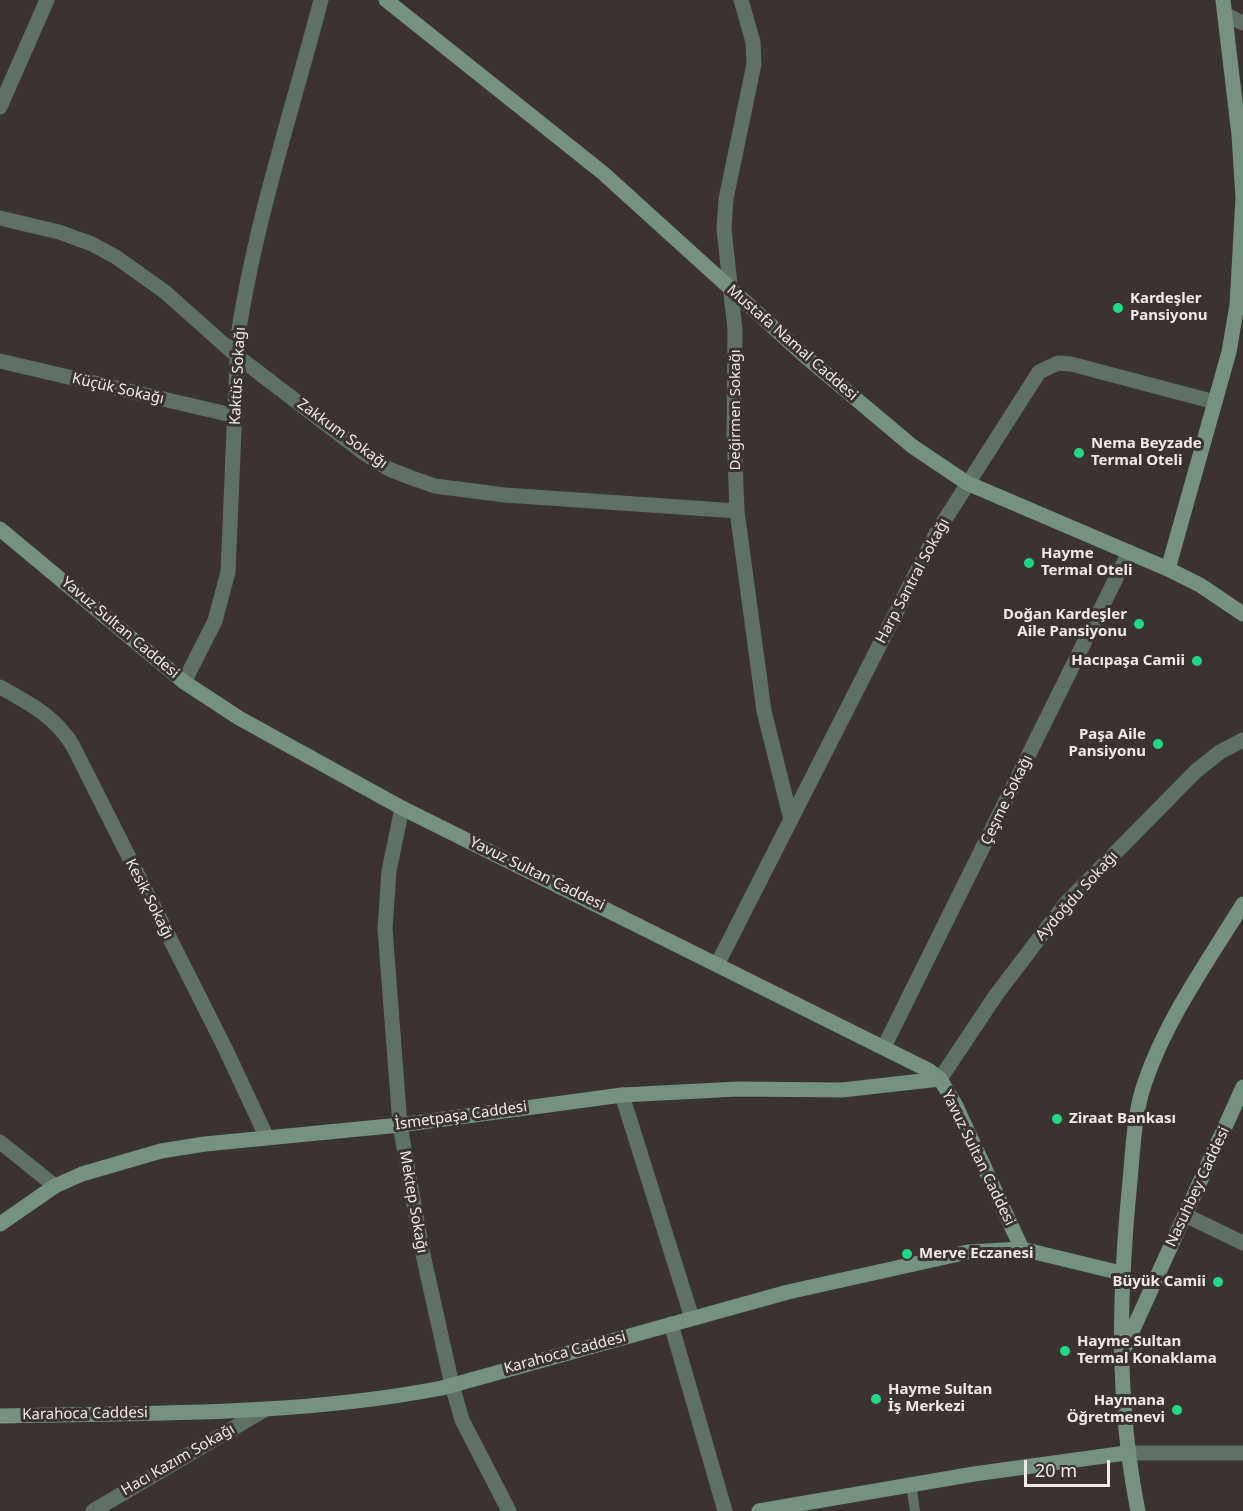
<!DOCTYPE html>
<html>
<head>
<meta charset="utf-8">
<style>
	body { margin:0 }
	#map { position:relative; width:1243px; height:1511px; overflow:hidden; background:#3b3332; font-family:"Noto Sans",sans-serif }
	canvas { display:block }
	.scale { position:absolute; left:1024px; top:1460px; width:86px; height:27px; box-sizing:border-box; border:3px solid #efeae9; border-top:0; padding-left:8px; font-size:18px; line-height:21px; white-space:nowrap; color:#efeae9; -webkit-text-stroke:4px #3b3332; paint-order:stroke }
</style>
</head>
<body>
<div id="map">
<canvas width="1243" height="1511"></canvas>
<div class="scale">20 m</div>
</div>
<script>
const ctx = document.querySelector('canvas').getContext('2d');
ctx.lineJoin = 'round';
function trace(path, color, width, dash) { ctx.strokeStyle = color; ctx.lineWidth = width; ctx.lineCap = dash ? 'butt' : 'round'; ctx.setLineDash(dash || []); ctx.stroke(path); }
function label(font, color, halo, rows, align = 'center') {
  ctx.font = font + ' "Noto Sans",sans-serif'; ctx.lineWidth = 6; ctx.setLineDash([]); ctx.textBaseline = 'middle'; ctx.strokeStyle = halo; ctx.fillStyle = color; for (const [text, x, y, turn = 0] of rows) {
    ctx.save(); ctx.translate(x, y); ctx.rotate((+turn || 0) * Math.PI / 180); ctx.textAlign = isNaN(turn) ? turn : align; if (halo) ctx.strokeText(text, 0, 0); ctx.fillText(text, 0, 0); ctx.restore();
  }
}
trace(new Path2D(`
	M 911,1484 L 915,1511`), '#5e7164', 10);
trace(new Path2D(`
	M 741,0 L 753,42 L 754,64 L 726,199 L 724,229 L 735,330 L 734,431 L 737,511 L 764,711 L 791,820
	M 1226,15 L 1243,23
	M 0,107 L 47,0
	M 0,218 L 59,232 L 92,244 L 116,257 L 165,292 L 237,356 L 364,453 L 389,469 L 412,478 L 435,486 L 505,495 L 737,511
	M 0,361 L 236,416
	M 184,682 L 215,621 L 228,572 L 238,336 C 255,222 292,111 321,0
	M 0,687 C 29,703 56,717 73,746 L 226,1050 L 267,1138
	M 402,808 L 389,871 L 385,929 L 400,1125 L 422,1250 L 452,1385 L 462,1420 L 509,1511
	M 718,963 L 937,532 L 1039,372 L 1058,363 L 1071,364 L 1215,402
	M 884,1047 L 1129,552
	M 940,1079 L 996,995 L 1066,903 L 1196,771 L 1220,752 L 1243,740
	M 622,1095 L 692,1318
	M 0,1142 L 55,1186
	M 1185,1215 L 1243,1243
	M 671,1324 L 725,1511
	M 1126,1453 L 1243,1453
	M 93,1511 L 264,1410`), '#5e7164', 15);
trace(new Path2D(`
	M 386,0 L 603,173 L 805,356 L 912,446 L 967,483 L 1168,569 L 1200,585 L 1243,614
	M 0,529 L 184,682 L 239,718 L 402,808 L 930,1071 L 940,1079 L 955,1104 L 1022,1249
	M 1168,569 L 1229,352 L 1237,305 L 1243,198 L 1239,135 L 1223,0
	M 0,1224 L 55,1186 L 82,1174 L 161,1151 L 205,1144 L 400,1125 L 622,1095 L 738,1089 L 842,1090 L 940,1079
	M 1125,1347 L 1243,1087
	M 0,1416 C 148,1413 296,1416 442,1388 L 788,1292 L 968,1252 L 1022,1249 L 1121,1273
	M 759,1511 L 974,1474 L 1126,1453
	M 1138,1511 C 1116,1402 1119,1292 1130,1181 C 1133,1149 1134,1113 1145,1082 C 1167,1018 1208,961 1243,904`), '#74927f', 15);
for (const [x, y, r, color] of [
	[1118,308,6,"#21d887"],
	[1079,453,6,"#21d887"],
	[1029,563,6,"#21d887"],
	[1139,624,6,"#21d887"],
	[1197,661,6,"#21d887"],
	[1158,744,6,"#21d887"],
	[1057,1119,6,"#21d887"],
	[907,1254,6,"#21d887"],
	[1218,1282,6,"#21d887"],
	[1065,1351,6,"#21d887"],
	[876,1399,6,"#21d887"],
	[1177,1410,6,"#21d887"]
]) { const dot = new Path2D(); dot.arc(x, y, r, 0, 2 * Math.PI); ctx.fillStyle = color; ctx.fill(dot); trace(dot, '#3b3332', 2); }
label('bold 15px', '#efeae9', '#3b3332', [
	["Kardeşler",1130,299],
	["Pansiyonu",1130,316],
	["Nema Beyzade",1091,444],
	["Termal Oteli",1091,461],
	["Hayme",1041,554],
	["Termal Oteli",1041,571],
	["Doğan Kardeşler",1127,615,"right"],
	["Aile Pansiyonu",1127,632,"right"],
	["Hacıpaşa Camii",1185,661,"right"],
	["Paşa Aile",1146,735,"right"],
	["Pansiyonu",1146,752,"right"],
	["Ziraat Bankası",1069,1119],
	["Merve Eczanesi",919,1254],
	["Büyük Camii",1206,1282,"right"],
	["Hayme Sultan",1077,1342],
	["Termal Konaklama",1077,1359],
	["Hayme Sultan",888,1390],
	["İş Merkezi",888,1407],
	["Haymana",1165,1401,"right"],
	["Öğretmenevi",1165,1418,"right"]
], 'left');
label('15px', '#efeae9', '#3b3332', [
	["Mustafa Namal Caddesi",792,343,41],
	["Kaktüs Sokağı",238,376,-87],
	["Küçük Sokağı",118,389,13],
	["Değirmen Sokağı",736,410,-90],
	["Zakkum Sokağı",342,434,36],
	["Harp Santral Sokağı",913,581,-62],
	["Yavuz Sultan Caddesi",120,628,40],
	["Çeşme Sokağı",1007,800,-64],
	["Yavuz Sultan Caddesi",537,874,26],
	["Aydoğdu Sokağı",1077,896,-48],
	["Kesik Sokağı",149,899,63],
	["İsmetpaşa Caddesi",461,1116,-8],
	["Yavuz Sultan Caddesi",978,1158,64],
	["Nasuhbey Caddesi",1198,1187,-65],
	["Mektep Sokağı",413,1202,80],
	["Karahoca Caddesi",565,1353,-15],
	["Karahoca Caddesi",85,1414,-1],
	["Hacı Kazım Sokağı",178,1460,-30]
]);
</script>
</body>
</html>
